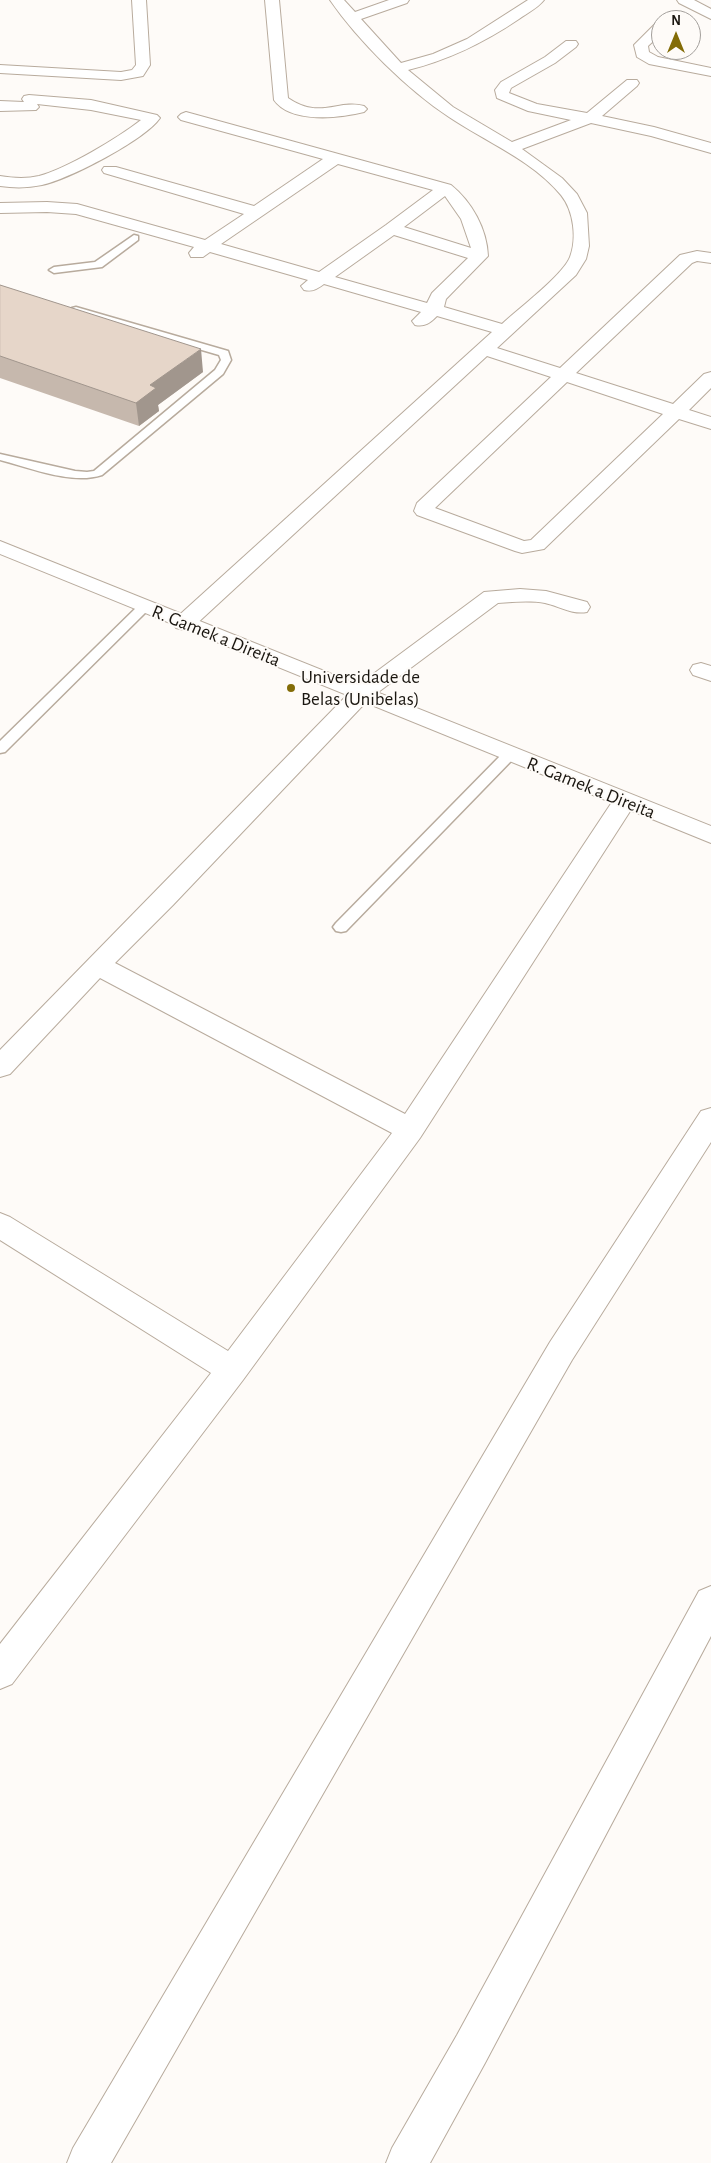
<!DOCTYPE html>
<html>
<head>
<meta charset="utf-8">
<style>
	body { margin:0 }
	#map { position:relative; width:711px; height:2163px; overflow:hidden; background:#fefbf8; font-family:"Alegreya Sans",sans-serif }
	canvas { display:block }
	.north { position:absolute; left:651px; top:10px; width:50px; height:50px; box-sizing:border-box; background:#fefbf8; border:1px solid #a39f9b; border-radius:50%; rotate:0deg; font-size:14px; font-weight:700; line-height:20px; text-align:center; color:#1a1610 }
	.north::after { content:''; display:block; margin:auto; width:18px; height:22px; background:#836c07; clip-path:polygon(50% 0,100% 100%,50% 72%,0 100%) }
</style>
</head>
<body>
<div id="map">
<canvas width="711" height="2163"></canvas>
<div class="north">N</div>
</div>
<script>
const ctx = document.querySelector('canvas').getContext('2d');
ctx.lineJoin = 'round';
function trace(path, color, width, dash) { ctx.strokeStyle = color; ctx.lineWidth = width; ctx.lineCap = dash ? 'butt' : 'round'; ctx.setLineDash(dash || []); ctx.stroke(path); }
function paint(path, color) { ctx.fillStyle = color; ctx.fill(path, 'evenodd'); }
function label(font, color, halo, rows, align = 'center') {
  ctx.font = font + ' "Alegreya Sans",sans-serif'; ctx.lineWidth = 4; ctx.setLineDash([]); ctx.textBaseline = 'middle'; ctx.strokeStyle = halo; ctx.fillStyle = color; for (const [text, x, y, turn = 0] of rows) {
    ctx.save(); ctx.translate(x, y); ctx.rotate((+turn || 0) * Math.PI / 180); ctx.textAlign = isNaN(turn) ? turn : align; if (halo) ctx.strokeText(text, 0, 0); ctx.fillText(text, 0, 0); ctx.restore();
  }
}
const service = new Path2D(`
	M 134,235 L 138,236 L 138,240 L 102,267 L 54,273 L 49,270 L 54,267 L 95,262 Z
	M 76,307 L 228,351 L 231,360 L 223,374 L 102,475 C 72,485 31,468 0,460 L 0,454 L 75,471 L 87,472 L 94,471 L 215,370 L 221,360 L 219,355 L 72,312 L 71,310 L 72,308 Z
	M 144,603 L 150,607 L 148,610 L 5,752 L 0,753 L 0,741 L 140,604 Z
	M 509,751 L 514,752 L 516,755 L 514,758 L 346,931 L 341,932 L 336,931 L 333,927 L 336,923 L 504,752 Z`);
const minor = new Path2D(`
	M 132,0 L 146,0 L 150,65 L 143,76 L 121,80 L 0,73 L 0,65 L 121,72 L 132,70 L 136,65 Z
	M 265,0 L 279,0 L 288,98 C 320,120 337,99 364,106 L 367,109 L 364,112 C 340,118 291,124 274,100 Z
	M 330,0 L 344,0 L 355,12 L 389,0 L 409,0 L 407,3 L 361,19 L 401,63 L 433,54 L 467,39 L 528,0 L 544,0 C 538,8 527,13 519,19 C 485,42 449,60 408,70 L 453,107 L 512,142 L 571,120 L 528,111 L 497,98 L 495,90 L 501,82 L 545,57 L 566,41 L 576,41 L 578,44 L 576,47 L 555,63 L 511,88 L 509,93 L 537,104 L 587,113 L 627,80 L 637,80 L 639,83 L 637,86 L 602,116 L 654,127 L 711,143 L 711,153 L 651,136 L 591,123 L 522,149 L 562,178 L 577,194 L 587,213 L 589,246 L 586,259 L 576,275 L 497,348 L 560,368 L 680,255 L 697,251 L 711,253 L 711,263 L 697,261 L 692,263 L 576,373 L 673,404 L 704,374 L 711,372 L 711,388 L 689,410 L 711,417 L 711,429 L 679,419 L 544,549 L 522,553 L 515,551 L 417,515 L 414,511 L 417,503 L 551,377 L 487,356 L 192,628 L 184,630 L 176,628 L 173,623 L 176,618 L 492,332 L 437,316 C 430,323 425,327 415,325 L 412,321 L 421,312 L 324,284 C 317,289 313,292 304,290 L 301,286 L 308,280 L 210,252 L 203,257 L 191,257 L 189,253 L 194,247 L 76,214 L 47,212 L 0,213 L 0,203 L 47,202 L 77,204 L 205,240 L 244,214 L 104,173 L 102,170 L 104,167 L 116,167 L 254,206 L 323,159 L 181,120 L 178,117 L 181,114 L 186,112 L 451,185 C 472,202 487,229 488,256 L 446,299 L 444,307 L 502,324 C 518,309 563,275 570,257 C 577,239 574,211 561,195 C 532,160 486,142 449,117 C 407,89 359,42 330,0 ZM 338,164 L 433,190 L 386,225 L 319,272 L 221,244 ZM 445,196 L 461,219 L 471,248 L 404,227 ZM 394,235 L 468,258 L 432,293 L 427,303 L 335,277 ZM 567,382 L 663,414 L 531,540 L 524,541 L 435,508 Z
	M 677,0 L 694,0 L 711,9 L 711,19 L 679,3 Z
	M 661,22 L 661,34 L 648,46 L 649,52 L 658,57 L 711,68 L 711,76 L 649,64 L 637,57 L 634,45 L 656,23 Z
	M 29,95 L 91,100 L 157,115 L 160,118 C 145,140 69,179 42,185 C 28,188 14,188 0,186 L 0,176 C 12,178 26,179 39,176 C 66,169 118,138 141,120 L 91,110 L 37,104 L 39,107 L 36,110 L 0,111 L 0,101 L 24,102 L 22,99 L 24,96 Z
	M 520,589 L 546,591 L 587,602 L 590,607 L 587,612 C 572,615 559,606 545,603 C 529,600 513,602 498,603 L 369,699 L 173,905 L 115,963 L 405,1114 L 616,796 L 624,794 L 632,796 L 636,802 L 420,1138 L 243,1380 L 12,1684 L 0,1689 L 0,1644 L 211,1373 L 0,1240 L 0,1213 L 10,1217 L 228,1351 L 392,1133 L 100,978 L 10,1074 L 0,1077 L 0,1050 L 353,689 L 484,592 Z
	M 701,663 L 711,666 L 711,681 L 693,675 L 690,670 L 693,665 Z
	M 711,1108 L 711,1142 L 572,1360 L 111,2163 L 67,2163 L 73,2148 L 550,1342 L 701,1111 Z
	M 711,1586 L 711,1636 L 485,2063 L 430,2163 L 386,2163 L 392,2148 L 457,2035 L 699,1591 Z`);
const secondary = new Path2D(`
	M 0,541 L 711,826 L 711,843 L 0,554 Z`);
trace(service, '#b8ab9d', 3);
trace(minor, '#b8ab9d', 2);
trace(secondary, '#b8ab9d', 2);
paint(service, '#fff');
paint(minor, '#fff');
paint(secondary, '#fff');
paint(new Path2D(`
	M 0,285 L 203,372 L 158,405 L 159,411 L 139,426 L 0,378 Z`), '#c6b8ad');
paint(new Path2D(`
	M 201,349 L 203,372 L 158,405 L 159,411 L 139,426 L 136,403 L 150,385 Z`), '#a1968d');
const building = new Path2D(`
	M 0,285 L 201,349 L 150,385 L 156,388 L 136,403 L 0,356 Z`);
paint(building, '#e6d6c9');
trace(building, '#a1968d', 1);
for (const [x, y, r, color] of [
	[291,688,5,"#836c07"]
]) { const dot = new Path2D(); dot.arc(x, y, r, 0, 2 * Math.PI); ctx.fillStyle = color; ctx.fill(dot); trace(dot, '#fefbf8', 2); }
label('19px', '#1a1610', '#fefbf8', [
	["R. Gamek a Direita",216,636,22],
	["R. Gamek a Direita",591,788,22]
]);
label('19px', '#1a1610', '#fefbf8', [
	["Universidade de",301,677],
	["Belas (Unibelas)",301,699]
], 'left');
</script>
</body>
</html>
